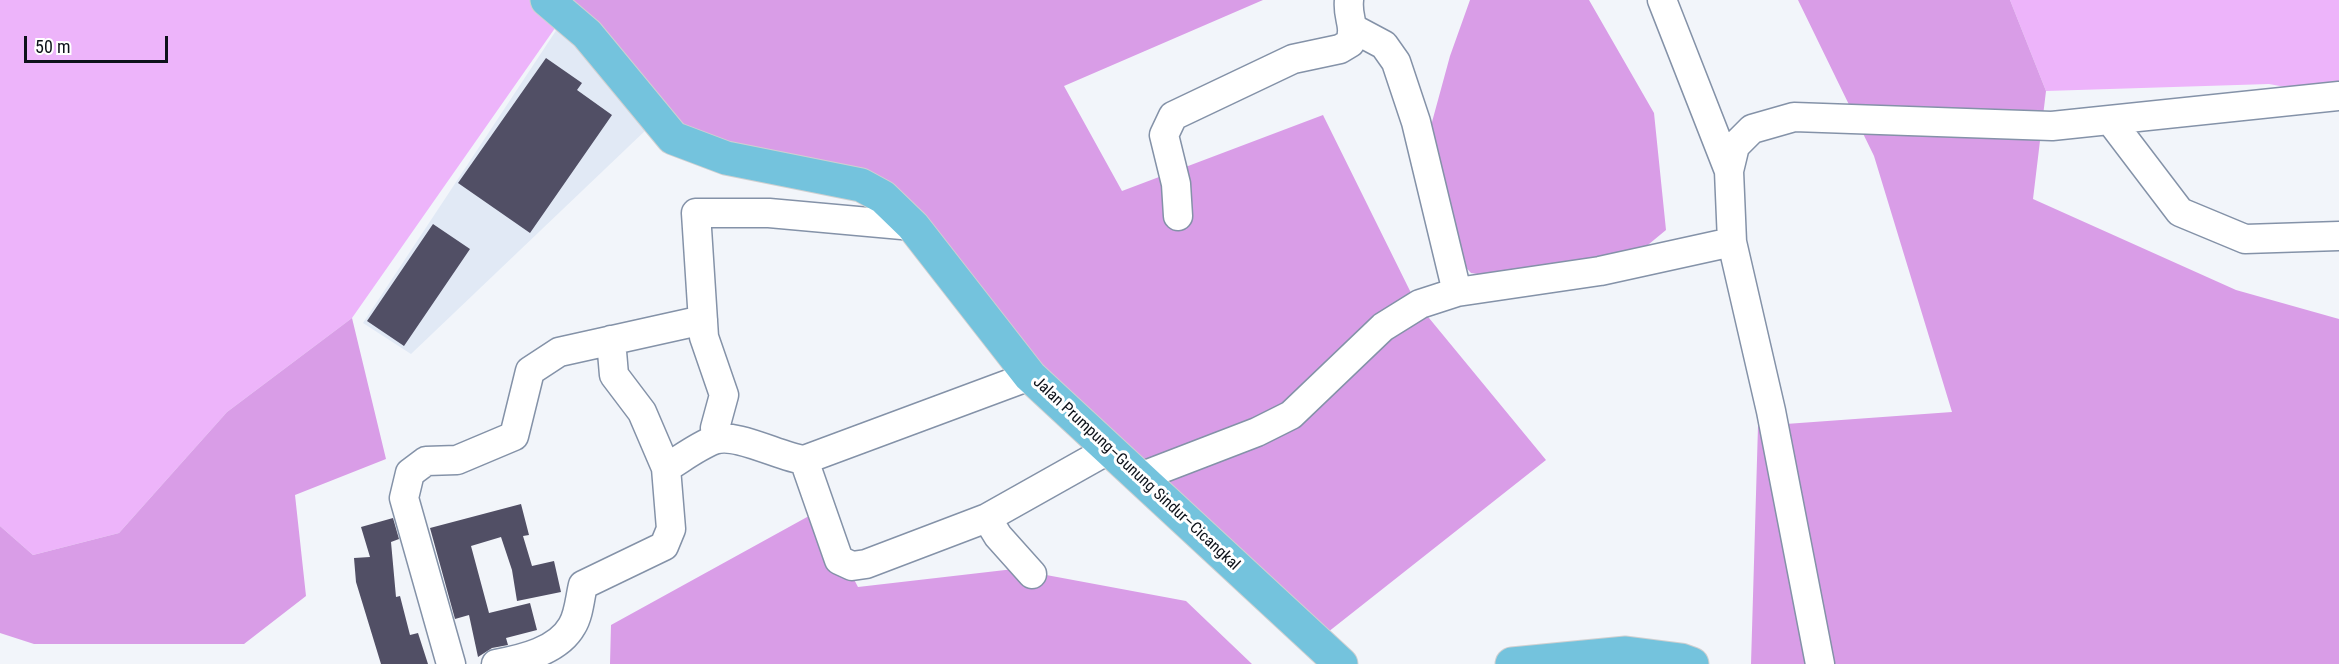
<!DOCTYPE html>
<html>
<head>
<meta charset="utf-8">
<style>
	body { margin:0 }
	#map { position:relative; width:2339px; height:664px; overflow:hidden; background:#f2f5fa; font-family:"Roboto Condensed",sans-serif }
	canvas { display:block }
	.scale { position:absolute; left:24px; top:36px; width:144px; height:27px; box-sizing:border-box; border:3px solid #0d121a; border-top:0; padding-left:8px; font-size:18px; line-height:21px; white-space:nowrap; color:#0d121a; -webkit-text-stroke:4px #fff; paint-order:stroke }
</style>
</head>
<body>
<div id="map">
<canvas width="2339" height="664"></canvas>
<div class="scale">50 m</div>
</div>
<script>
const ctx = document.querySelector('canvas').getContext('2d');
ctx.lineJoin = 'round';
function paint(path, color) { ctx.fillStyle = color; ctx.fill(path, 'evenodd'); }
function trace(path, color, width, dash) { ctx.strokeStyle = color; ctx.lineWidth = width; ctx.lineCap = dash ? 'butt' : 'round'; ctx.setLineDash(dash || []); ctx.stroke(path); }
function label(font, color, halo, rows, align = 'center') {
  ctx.font = font + ' "Roboto Condensed",sans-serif'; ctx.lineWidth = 6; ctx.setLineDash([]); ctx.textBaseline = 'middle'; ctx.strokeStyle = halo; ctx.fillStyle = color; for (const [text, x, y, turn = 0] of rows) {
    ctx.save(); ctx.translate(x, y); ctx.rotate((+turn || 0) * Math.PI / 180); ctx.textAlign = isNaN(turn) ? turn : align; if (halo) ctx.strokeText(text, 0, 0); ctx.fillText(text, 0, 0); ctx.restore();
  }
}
paint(new Path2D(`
	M 559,26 L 648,128 L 411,354 L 363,323 Z`), '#e1e9f5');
paint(new Path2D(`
	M 0,0 L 573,0 L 574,1 L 352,318 L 227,412 L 119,533 L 33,555 L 0,526 Z
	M 2010,0 L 2339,0 L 2339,97 L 2269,84 L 2046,91 Z`), '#edb4fa');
paint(new Path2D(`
	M 573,0 L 1263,0 L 1064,86 L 1122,191 L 1323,115 L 1415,301 L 1546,460 L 1323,636 L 1059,396 L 891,198 L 735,168 L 673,123 Z
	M 1470,0 L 1589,0 L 1654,113 L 1666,230 L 1597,287 L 1535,283 L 1471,273 L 1431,229 L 1426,144 L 1450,56 Z
	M 1798,0 L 2010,0 L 2046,91 L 2033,199 L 2236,290 L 2339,319 L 2339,664 L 1751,664 L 1758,426 L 1952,412 L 1874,156 Z
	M 352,318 L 386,459 L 295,495 L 306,596 L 244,644 L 34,644 L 0,633 L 0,526 L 33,555 L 119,533 L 227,412 Z
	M 818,511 L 858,587 L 1014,569 L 1186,601 L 1252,664 L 610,664 L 611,625 Z`), '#d99de7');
paint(new Path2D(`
	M 546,58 L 582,83 L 577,90 L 612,115 L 530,233 L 458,183 Z
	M 433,224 L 470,249 L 404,346 L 367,321 Z
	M 521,504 L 529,535 L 523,536 L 532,566 L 554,561 L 561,592 L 517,601 L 512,570 L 501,537 L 471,546 L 489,613 L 530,603 L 537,630 L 506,638 L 508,645 L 492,648 L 478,657 L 469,615 L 455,619 L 430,528 Z
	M 393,518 L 399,539 L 391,542 L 396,597 L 400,596 L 410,635 L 418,633 L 428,664 L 381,664 L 356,582 L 354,558 L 370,557 L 361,527 Z`), '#514f65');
const minor = new Path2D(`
	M 1662,0 L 1729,171 L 1732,242 L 1771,411 L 1820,664
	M 1354,29 L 1384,45 L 1396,62 L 1416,122 L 1457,292
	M 2110,120 L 2180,212 L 2245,239 L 2339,236
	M 1729,171 L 1735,146 L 1752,129 L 1794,117 L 2052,126 L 2339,96
	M 1178,216 L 1176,184 L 1164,135 L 1173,116 L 1293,59 L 1340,49 L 1350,43 C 1356,24 1347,19 1349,0
	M 611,340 L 614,375 L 642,412 L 666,468
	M 716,439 L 715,428 L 724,395 L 704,337 L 696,213 L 769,213 L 913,226
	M 804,460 L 839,560 L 852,566 L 866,564 L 987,518
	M 1140,477 L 1257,432 L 1291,415 L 1383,327 L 1420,304 L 1457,292 L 1600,271 L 1732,242
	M 1032,574 L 998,536 L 987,518 L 1108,450
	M 451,664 L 404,498 L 410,473 L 426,461 L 457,460 L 514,436 L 530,371 L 559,352 L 703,320
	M 496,664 C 522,659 558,651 572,626 C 579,615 580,597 583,585 L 664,546 L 671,529 L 666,468 C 681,459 698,446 714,440 C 736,432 780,457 804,460 L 1030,376`);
const major = new Path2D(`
	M 547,0 L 587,34 L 673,138 L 726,158 L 861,185 L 883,197 L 913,226 L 1030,376 L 1341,664
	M 1512,664 L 1626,653 L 1681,660 L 1692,664`);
trace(minor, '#8492a8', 31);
trace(major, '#cfd0d1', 35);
trace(minor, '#fff', 28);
trace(major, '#74c3dd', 33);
label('16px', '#0d121a', '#fff', [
	["Jalan Prumpung–Gunung Sindur–Cicangkal",1136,474,43]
]);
</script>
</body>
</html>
